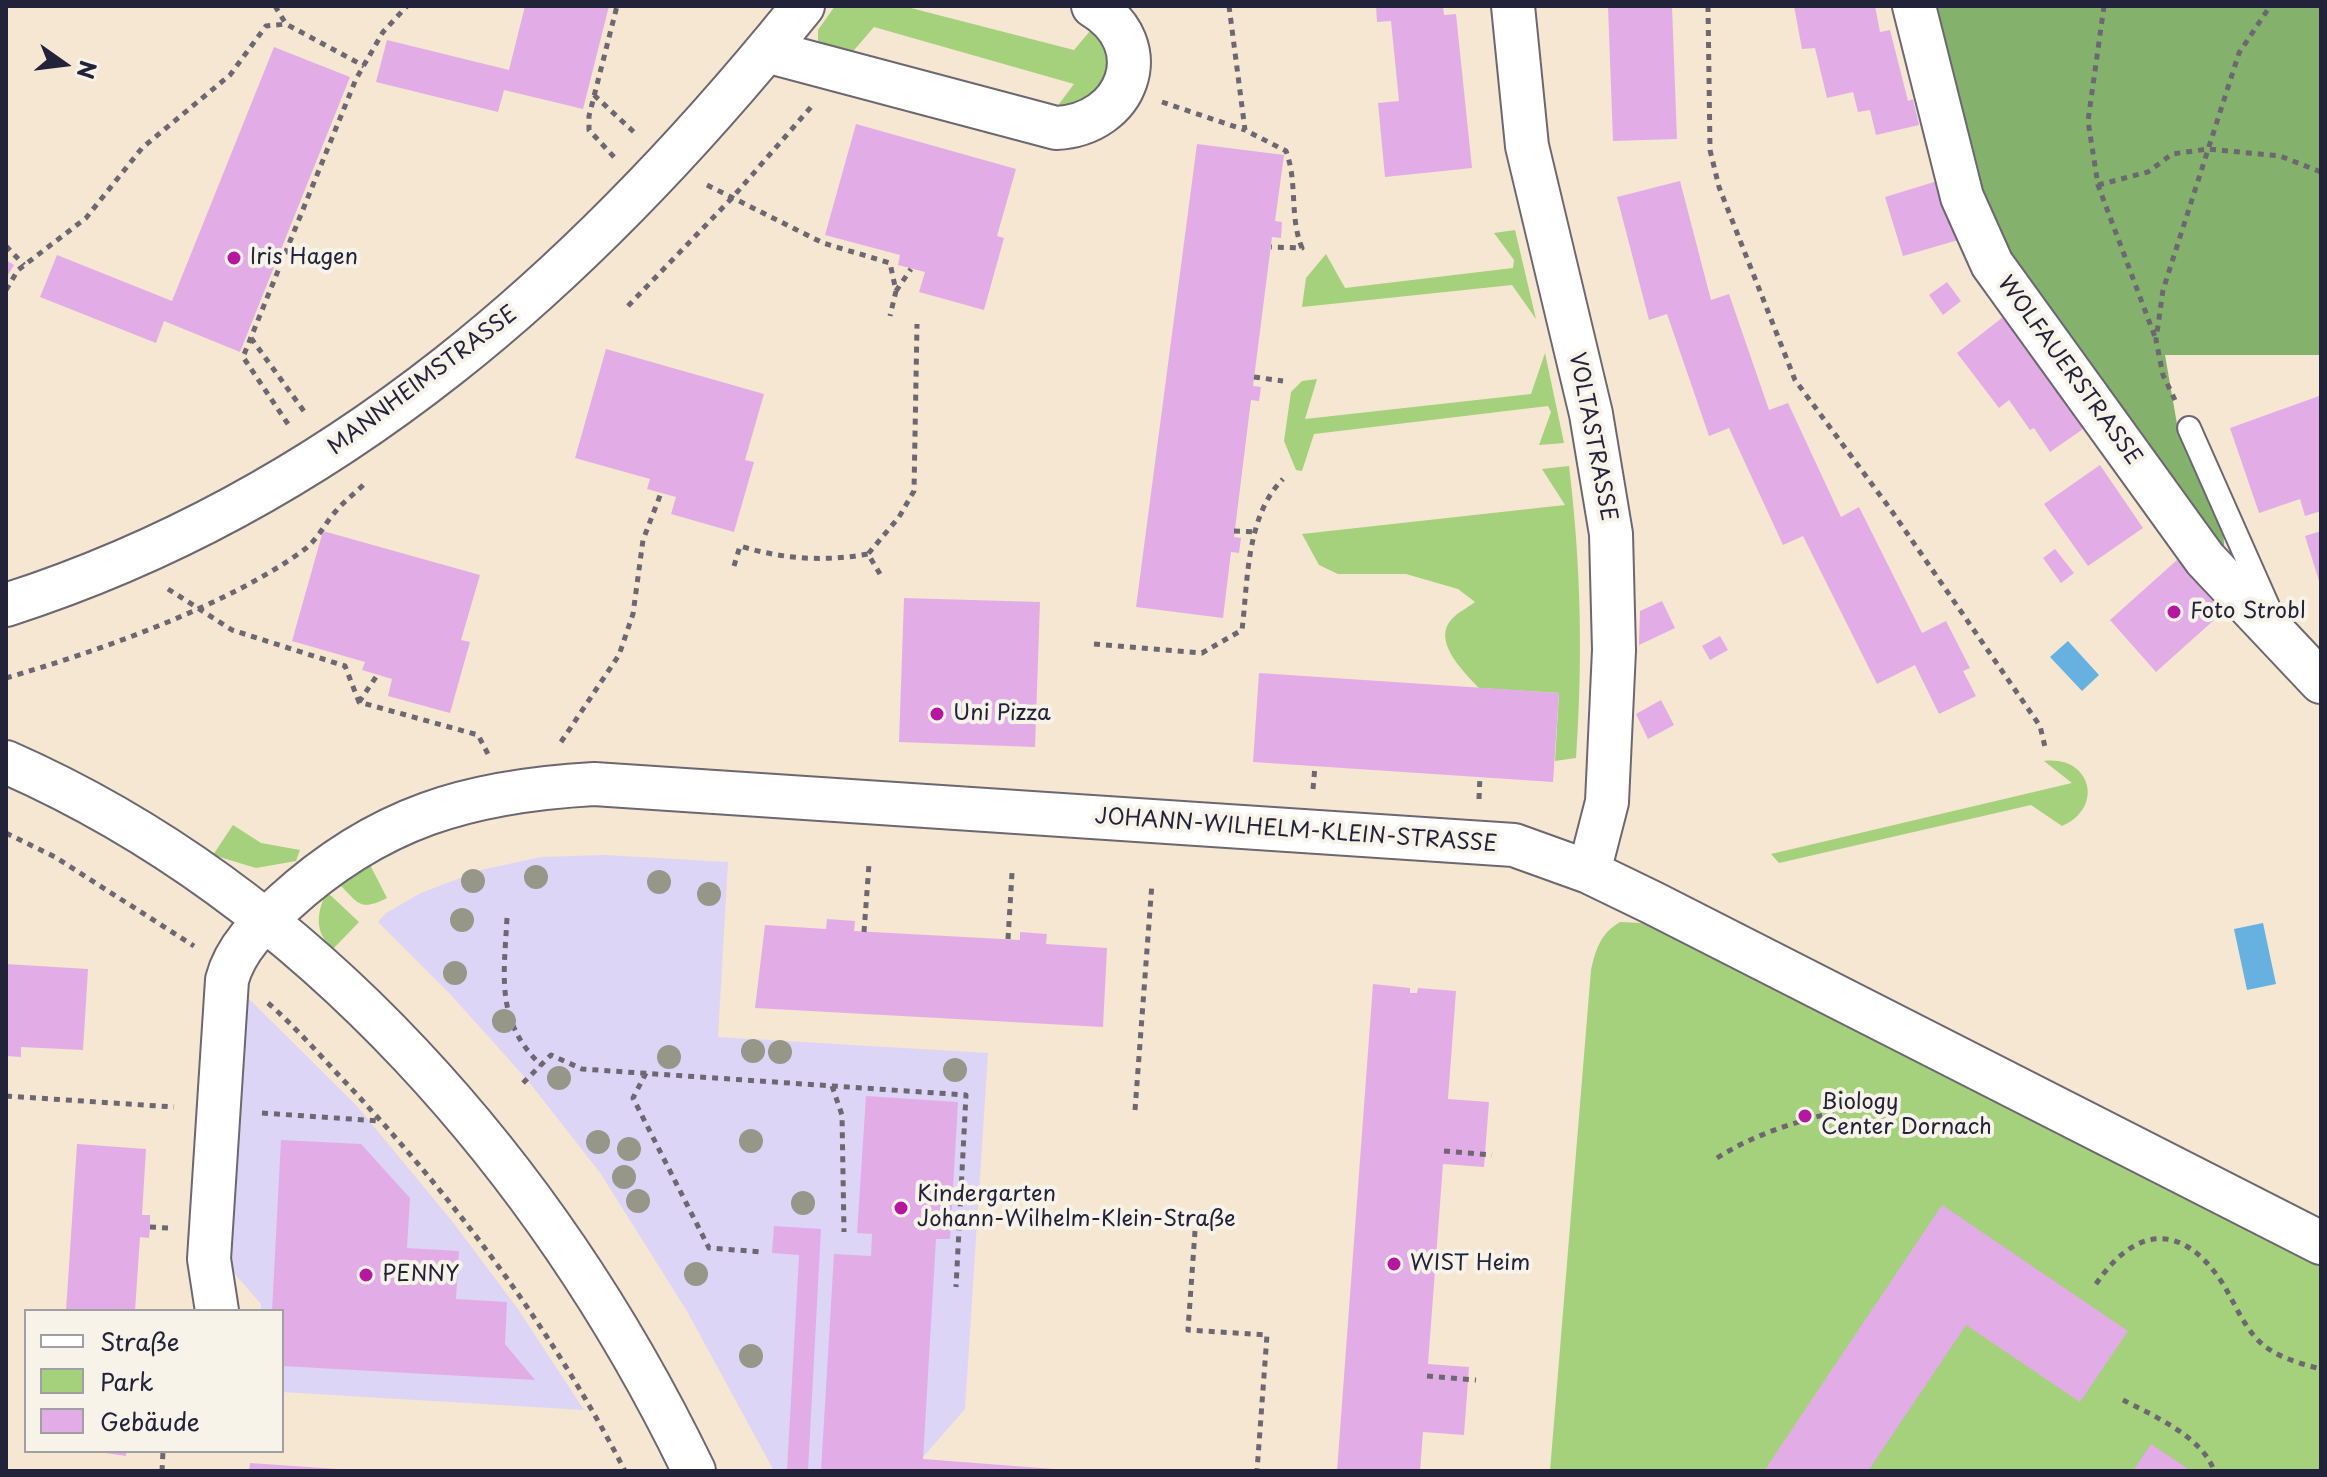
<!DOCTYPE html>
<html>
<head>
<meta charset="utf-8">
<style>
	body { margin:0 }
	#map { position:relative; width:2327px; height:1477px; overflow:hidden; background:#f5e7d2; font-family:"Playpen Sans",sans-serif }
	canvas { display:block }
	.frame { position:absolute; inset:0; border:8px solid #22223b; pointer-events:none }
	.legend { position:absolute; left:24px; top:1309px; width:260px; height:144px; box-sizing:border-box; background:#f7f3e8; border:2px solid #a29fa3; margin:0; padding:10px 14px; list-style:none; font-size:24px; color:#22223b }
	.legend li { display:flex; align-items:center; gap:16px; height:40px }
	.legend b { width:40px; border:2px solid #a29fa3 }
	.north { position:absolute; left:24px; top:24px; width:80px; height:80px; -webkit-text-stroke:6px #f7f3e8; paint-order:stroke; rotate:104deg; font-size:22px; font-weight:700; line-height:32px; text-align:center; color:#22223b }
	.north::after { content:''; display:block; margin:auto; width:28px; height:36px; background:#22223b; clip-path:polygon(50% 0,100% 100%,50% 72%,0 100%) }
</style>
</head>
<body>
<div id="map">
<canvas width="2327" height="1477"></canvas>
<div class="frame"></div>
<ul class="legend">
<li><b style="height:10px;background:#fff"></b>Straße</li>
<li><b style="height:22px;background:#a5d07c"></b>Park</li>
<li><b style="height:22px;background:#e2ade7"></b>Gebäude</li>
</ul>
<div class="north">N</div>
</div>
<script>
const ctx = document.querySelector('canvas').getContext('2d');
ctx.lineJoin = 'round';
function paint(path, color) { ctx.fillStyle = color; ctx.fill(path, 'evenodd'); }
function trace(path, color, width, dash) { ctx.strokeStyle = color; ctx.lineWidth = width; ctx.lineCap = dash ? 'butt' : 'round'; ctx.setLineDash(dash || []); ctx.stroke(path); }
function label(font, color, halo, rows, align = 'center') {
  ctx.font = font + ' "Playpen Sans",sans-serif'; ctx.lineWidth = 8; ctx.setLineDash([]); ctx.textBaseline = 'middle'; ctx.strokeStyle = halo; ctx.fillStyle = color; for (const [text, x, y, turn = 0] of rows) {
    ctx.save(); ctx.translate(x, y); ctx.rotate((+turn || 0) * Math.PI / 180); ctx.textAlign = isNaN(turn) ? turn : align; if (halo) ctx.strokeText(text, 0, 0); ctx.fillText(text, 0, 0); ctx.restore();
  }
}
paint(new Path2D(`
	M 604,855 L 728,862 L 718,1037 L 988,1053 L 965,1409 L 923,1457 L 922,1471 L 774,1471 L 688,1313 L 601,1174 L 529,1082 L 451,995 L 378,922 L 386,913 L 421,893 L 481,870 L 541,857 Z
	M 244,994 L 356,1105 L 452,1221 L 518,1309 L 584,1410 L 282,1392 L 282,1311 L 261,1311 L 261,1304 L 226,1264 Z`), '#ddd5f6');
paint(new Path2D(`
	M 835,6 L 903,6 L 1074,50 L 1101,18 L 1115,36 L 1103,95 L 1050,116 L 1074,84 L 874,27 L 849,56 L 829,51 L 818,42 L 818,30 Z
	M 1515,230 L 1536,319 L 1512,285 L 1302,307 L 1306,278 L 1326,254 L 1345,288 L 1513,268 L 1514,260 L 1494,233 Z
	M 1545,353 L 1564,443 L 1539,445 L 1551,412 L 1548,406 L 1314,434 L 1302,471 L 1296,470 L 1284,441 L 1291,392 L 1302,381 L 1317,379 L 1305,419 L 1531,394 Z
	M 1569,466 C 1581,565 1583,659 1576,758 L 1555,761 L 1559,693 L 1479,688 C 1464,672 1429,639 1454,617 C 1460,611 1469,607 1475,602 L 1458,589 L 1406,574 L 1338,574 L 1319,565 L 1302,534 L 1565,505 L 1542,469 Z
	M 2044,761 C 2091,755 2105,808 2062,826 L 2031,805 L 1779,863 L 1771,854 L 2072,783 Z
	M 233,825 L 261,843 L 300,850 L 296,861 L 256,868 L 213,855 Z
	M 369,863 L 387,898 C 359,912 359,903 338,883 Z
	M 327,892 L 359,922 L 334,948 C 313,935 317,910 327,892 Z
	M 1620,922 L 1641,923 L 1667,933 L 2321,1262 L 2321,1471 L 1550,1471 L 1591,970 C 1596,949 1600,934 1620,922 Z`), '#a5d07c');
paint(new Path2D(`
	M 1930,6 L 2321,6 L 2321,355 L 2165,355 L 2177,424 L 2223,531 L 2225,556 L 1999,250 L 1973,168 Z`), '#84b26c');
paint(new Path2D(`
	M 2068,641 L 2099,675 L 2082,691 L 2050,657 Z
	M 2263,923 L 2276,984 L 2247,990 L 2234,929 Z`), '#66b1df');
paint(new Path2D(`
	M 525,6 L 609,6 L 583,109 L 504,90 L 498,112 L 376,82 L 387,40 L 509,70 Z
	M 1376,6 L 1443,6 L 1444,15 L 1456,14 L 1472,168 L 1385,177 L 1378,103 L 1399,101 L 1391,21 L 1377,22 Z
	M 1608,6 L 1672,6 L 1677,139 L 1613,141 Z
	M 1794,6 L 1875,6 L 1880,32 L 1890,30 L 1908,101 L 1913,99 L 1919,125 L 1876,135 L 1870,110 L 1858,112 L 1853,92 L 1827,98 L 1815,48 L 1802,49 Z
	M 274,47 L 350,77 L 240,352 L 164,321 L 156,343 L 40,297 L 57,255 L 172,301 Z
	M 856,124 L 1016,169 L 997,236 L 1004,238 L 984,310 L 919,292 L 925,272 L 898,265 L 900,255 L 825,235 Z
	M 1197,144 L 1284,155 L 1275,221 L 1282,222 L 1281,238 L 1272,237 L 1253,386 L 1261,387 L 1259,401 L 1251,400 L 1234,537 L 1241,538 L 1239,553 L 1231,552 L 1223,618 L 1136,607 Z
	M 1944,179 L 1962,239 L 1903,256 L 1885,197 Z
	M 1680,181 L 1711,300 L 1729,294 L 1769,410 L 1788,403 L 1841,517 L 1859,507 L 1922,633 L 1946,621 L 1970,668 L 1963,671 L 1976,696 L 1939,714 L 1915,665 L 1877,684 L 1803,536 L 1783,545 L 1729,428 L 1709,436 L 1667,314 L 1649,320 L 1617,197 Z
	M 6,260 L 14,265 L 6,278 Z
	M 1947,282 L 1961,301 L 1943,315 L 1929,295 Z
	M 2007,314 L 2083,429 L 2050,452 L 2034,428 L 2030,430 L 2009,400 L 1999,408 L 1957,353 Z
	M 606,349 L 764,394 L 745,460 L 754,462 L 734,532 L 671,514 L 676,497 L 647,489 L 650,479 L 575,458 Z
	M 2319,396 L 2321,511 L 2305,516 L 2300,499 L 2259,513 L 2230,428 Z
	M 2100,465 L 2143,528 L 2088,566 L 2044,504 Z
	M 323,531 L 480,575 L 461,640 L 470,642 L 450,713 L 388,696 L 392,679 L 362,670 L 365,662 L 292,641 Z
	M 2321,531 L 2321,584 L 2320,584 L 2305,536 Z
	M 2055,549 L 2074,573 L 2061,583 L 2043,558 Z
	M 2177,560 L 2223,612 L 2156,672 L 2110,620 Z
	M 904,598 L 1040,602 L 1035,747 L 899,742 Z
	M 1662,601 L 1675,628 L 1639,645 L 1640,611 Z
	M 1720,636 L 1728,650 L 1710,660 L 1702,646 Z
	M 1259,673 L 1559,693 L 1553,782 L 1253,762 Z
	M 1661,700 L 1674,725 L 1648,739 L 1636,714 Z
	M 827,919 L 855,921 L 854,931 L 1020,940 L 1020,932 L 1047,934 L 1046,944 L 1107,948 L 1103,1027 L 755,1008 L 765,925 L 826,929 Z
	M 6,964 L 88,969 L 83,1050 L 21,1047 L 21,1057 L 6,1056 Z
	M 1373,984 L 1410,988 L 1410,993 L 1417,993 L 1418,988 L 1456,991 L 1448,1099 L 1489,1102 L 1484,1167 L 1443,1164 L 1428,1364 L 1469,1367 L 1464,1435 L 1423,1432 L 1420,1471 L 1337,1471 Z
	M 866,1096 L 958,1102 L 950,1239 L 936,1239 L 923,1459 L 1080,1471 L 821,1471 L 834,1254 L 871,1256 L 872,1234 L 857,1233 Z
	M 281,1140 L 361,1144 L 410,1198 L 407,1248 L 459,1251 L 456,1299 L 507,1302 L 505,1344 L 535,1380 L 282,1366 L 282,1311 L 272,1311 Z
	M 77,1144 L 146,1149 L 142,1215 L 150,1215 L 150,1227 L 149,1238 L 140,1237 L 135,1311 L 66,1311 Z
	M 1942,1205 L 2128,1331 L 2080,1402 L 1966,1325 L 1868,1471 L 1764,1471 Z
	M 774,1226 L 821,1229 L 808,1471 L 787,1471 L 799,1255 L 772,1253 Z
	M 2151,1444 L 2191,1471 L 2133,1471 Z
	M 92,1451 L 126,1451 L 126,1456 Z
	M 250,1463 L 337,1469 L 337,1471 L 249,1471 Z`), '#e2ade7');
const service = new Path2D(`
	M 2189,428 L 2268,606`);
const minor = new Path2D(`
	M 1513,6 L 1527,146 L 1591,414 L 1611,534 L 1614,650 L 1607,802 L 1589,872
	M 1914,6 L 1962,197 L 1992,264 L 2205,559 L 2321,682
	M 766,51 L 1056,128 C 1128,125 1158,45 1093,6
	M 6,605 C 339,498 587,274 803,6
	M 6,762 C 313,897 550,1173 694,1471
	M 217,1311 L 209,1259 L 227,980 C 235,949 260,924 284,903 C 378,817 469,791 594,784 L 1514,845 L 1589,872 L 1653,903 L 2321,1243`);
trace(service, '#6c6770', 26);
trace(minor, '#6c6770', 46);
trace(new Path2D(`
	M 275,6 L 286,24 L 364,66
	M 1229,6 L 1245,130 L 1286,151 C 1298,183 1289,216 1302,248 L 1271,247
	M 1708,6 L 1710,150 L 1719,187 L 1795,380 L 1891,510 L 2040,726 L 2045,747
	M 2104,6 L 2088,121 L 2098,185 L 2155,337
	M 594,95 L 636,134
	M 1162,102 L 1245,130
	M 614,157 L 589,130 L 589,116 L 617,6
	M 707,185 L 823,243 L 890,263 L 896,291 L 890,316
	M 2098,185 L 2148,172 L 2172,154 L 2208,149 L 2280,156 L 2321,172
	M 6,246 L 24,265
	M 6,290 L 18,270 L 86,218 L 142,148 L 230,75 L 266,26 L 286,24
	M 896,291 L 911,269
	M 628,306 L 732,198 L 811,107
	M 251,338 L 306,414
	M 1254,377 L 1283,381
	M 2175,400 L 2163,375 L 2156,340 L 2163,290 L 2239,53 L 2270,6
	M 288,424 L 243,357 L 356,79 L 383,32 L 407,6
	M 1234,531 L 1255,532
	M 734,566 L 740,546 C 783,559 823,562 868,554
	M 880,574 L 868,554 L 899,517 L 914,491 L 917,324
	M 168,589 L 232,630 L 345,666 L 359,702 L 478,735 L 488,754
	M 1094,644 L 1202,653 L 1242,630 C 1248,581 1246,516 1283,479
	M 6,678 C 96,652 230,605 305,549 C 318,539 325,523 336,511 C 345,500 357,492 367,481
	M 359,702 L 378,674
	M 561,742 L 619,655 L 633,614 L 643,540 L 661,493
	M 1313,789 L 1315,766
	M 1479,799 L 1480,776
	M 6,833 L 55,857 L 194,946
	M 507,918 C 504,976 495,1021 541,1065
	M 864,932 L 869,864
	M 1008,939 L 1012,873
	M 268,1003 C 297,1028 322,1058 349,1086 C 457,1202 552,1329 625,1471
	M 646,1073 L 633,1098 L 709,1248 L 763,1252
	M 523,1083 L 551,1055 L 582,1069 L 966,1095 L 956,1287
	M 832,1086 L 842,1115 L 844,1232
	M 6,1096 L 174,1107
	M 1135,1110 L 1152,883
	M 262,1113 L 380,1121
	M 1444,1151 L 1492,1155
	M 1717,1158 C 1766,1127 1820,1115 1876,1103
	M 150,1227 L 169,1228
	M 1195,1231 L 1188,1330 L 1267,1335 L 1257,1471
	M 2096,1284 C 2129,1235 2172,1219 2213,1270 C 2230,1290 2238,1318 2256,1338 C 2272,1356 2298,1363 2321,1369
	M 1427,1376 L 1476,1380
	M 2123,1400 C 2152,1415 2203,1437 2214,1471
	M 162,1471 L 163,1451`), '#6c6770', 5, [6, 6]);
trace(service, '#fff', 22);
trace(minor, '#fff', 42);
ctx.fillStyle = '#969789';
for (const [x, y] of [
	[536,877],
	[473,881],
	[659,882],
	[709,894],
	[462,920],
	[455,973],
	[504,1021],
	[753,1051],
	[780,1052],
	[669,1057],
	[955,1070],
	[559,1078],
	[751,1141],
	[598,1142],
	[629,1149],
	[624,1177],
	[638,1201],
	[803,1203],
	[696,1274],
	[751,1356]
]) { ctx.beginPath(); ctx.arc(x, y, 12, 0, 2 * Math.PI); ctx.fill(); }
for (const [x, y, r, color] of [
	[234,258,8,"#b5179e"],
	[2174,612,8,"#b5179e"],
	[937,714,8,"#b5179e"],
	[1805,1116,8,"#b5179e"],
	[901,1208,8,"#b5179e"],
	[1394,1264,8,"#b5179e"],
	[366,1275,8,"#b5179e"]
]) { const dot = new Path2D(); dot.arc(x, y, r, 0, 2 * Math.PI); ctx.fillStyle = color; ctx.fill(dot); trace(dot, '#f7f3e8', 3); }
label('22px', '#22223b', '#f7f3e8', [
	["Iris Hagen",250,258],
	["Foto Strobl",2190,612],
	["Uni Pizza",953,714],
	["Biology",1821,1103],
	["Center Dornach",1821,1128],
	["Kindergarten",917,1195],
	["Johann-Wilhelm-Klein-Straße",917,1220],
	["WIST Heim",1410,1264],
	["PENNY",382,1275]
], 'left');
label('22px', '#22223b', '#f7f3e8', [
	["WOLFAUERSTRASSE",2069,371,54],
	["MANNHEIMSTRASSE",423,381,-37],
	["VOLTASTRASSE",1592,437,79],
	["JOHANN-WILHELM-KLEIN-STRASSE",1296,831,4]
]);
</script>
</body>
</html>
